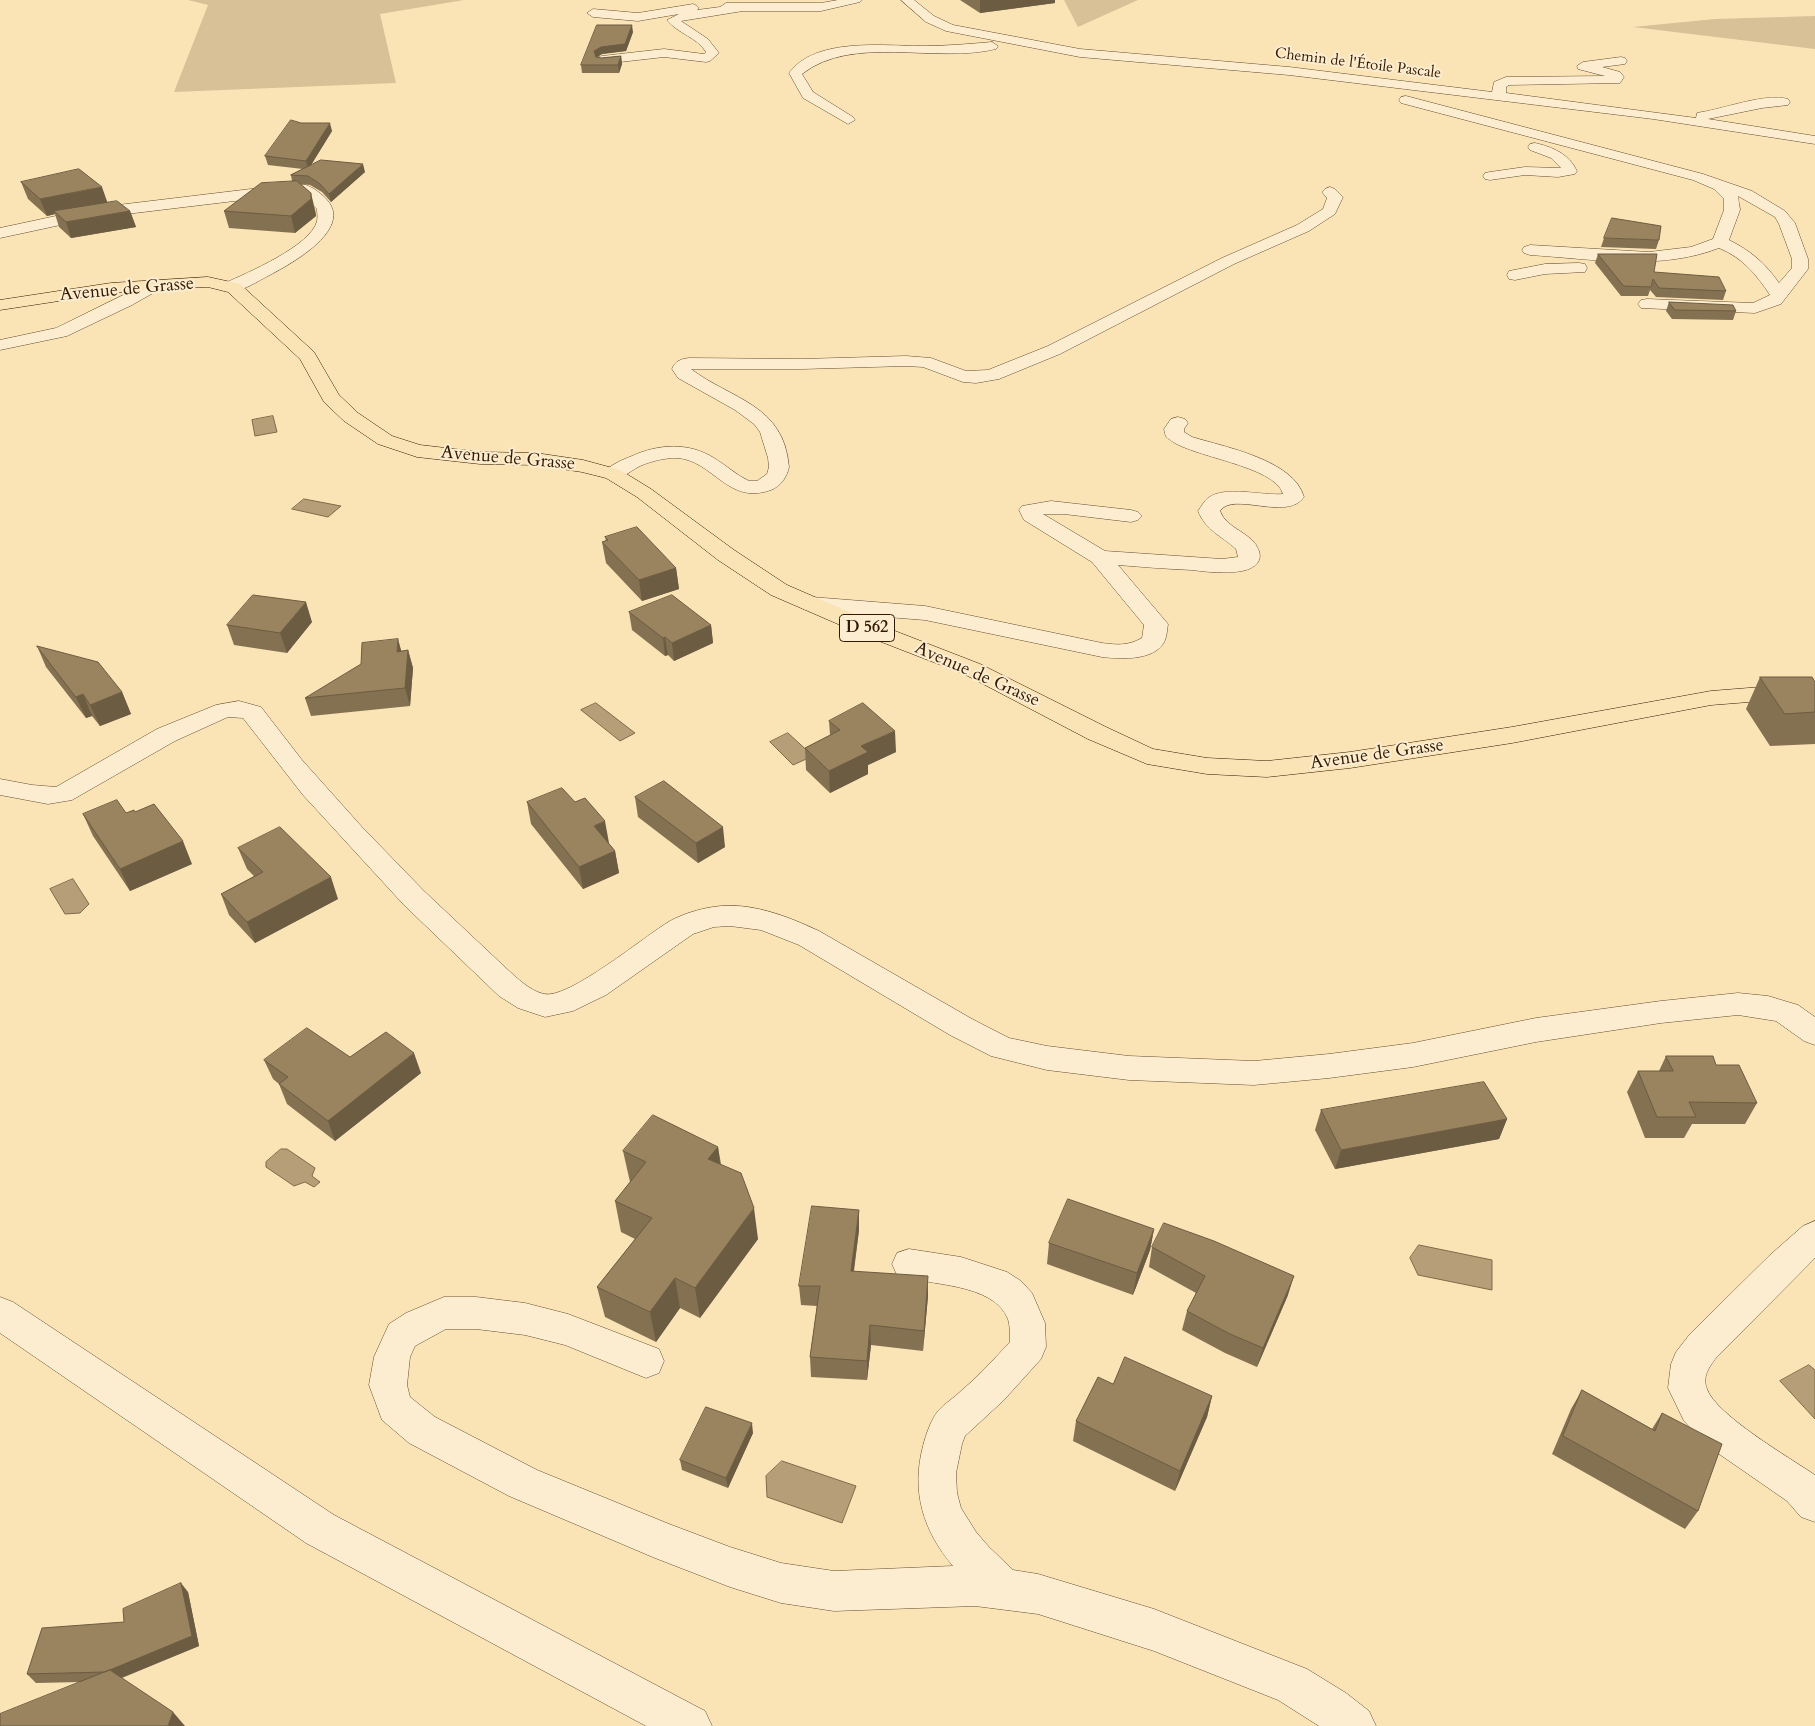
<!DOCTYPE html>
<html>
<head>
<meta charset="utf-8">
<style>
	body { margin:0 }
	canvas { display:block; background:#fae4b6 }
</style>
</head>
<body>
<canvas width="1815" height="1726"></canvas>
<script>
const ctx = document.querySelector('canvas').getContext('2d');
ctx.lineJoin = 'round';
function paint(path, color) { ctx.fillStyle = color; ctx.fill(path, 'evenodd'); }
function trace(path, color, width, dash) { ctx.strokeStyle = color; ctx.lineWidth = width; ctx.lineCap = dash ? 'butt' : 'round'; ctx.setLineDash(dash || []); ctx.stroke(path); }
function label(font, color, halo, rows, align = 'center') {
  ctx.font = font + ' Cardo,serif'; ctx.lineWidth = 4; ctx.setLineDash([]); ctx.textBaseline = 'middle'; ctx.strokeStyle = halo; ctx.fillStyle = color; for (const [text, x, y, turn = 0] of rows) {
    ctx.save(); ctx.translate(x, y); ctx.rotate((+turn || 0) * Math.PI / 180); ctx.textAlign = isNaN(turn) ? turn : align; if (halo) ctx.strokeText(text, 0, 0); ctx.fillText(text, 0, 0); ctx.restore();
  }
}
paint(new Path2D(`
	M 188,0 L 464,0 L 380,14 L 396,83 L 174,92 L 208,5 Z
	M 1064,0 L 1138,0 L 1078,27 Z
	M 1815,16 L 1815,49 L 1633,27 L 1715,19 Z`), '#d8c197');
const water = new Path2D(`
	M 273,416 L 277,432 L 255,436 L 252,420 Z
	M 304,499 L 341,506 L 328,517 L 292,509 Z
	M 596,703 L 635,733 L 620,741 L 581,710 Z
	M 788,733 L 813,756 L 793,765 L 770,742 Z
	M 73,879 L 89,904 L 80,913 L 65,914 L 50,889 Z
	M 281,1149 L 287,1149 L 315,1168 L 312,1176 L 320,1182 L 314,1187 L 305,1182 L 294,1186 L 266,1167 L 266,1162 Z
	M 1419,1245 L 1492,1260 L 1492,1290 L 1418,1275 L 1410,1258 Z
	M 1809,1365 L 1815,1370 L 1815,1419 L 1780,1381 Z
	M 782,1461 L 856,1486 L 842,1523 L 767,1497 L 766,1476 Z`);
paint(water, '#b69f78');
trace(water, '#816948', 1);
const minor = new Path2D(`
	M 838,0 L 862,0 L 860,2 L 821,11 L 743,11 L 681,21 L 708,39 L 719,53 L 710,61 L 706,62 L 664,57 L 602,64 L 598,63 L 596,60 L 598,57 L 602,56 L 664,49 L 704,54 L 706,52 C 697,37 678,34 667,20 L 679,14 L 638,21 L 593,17 L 587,13 L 593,9 L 638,13 L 693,4 L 697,6 L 699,8 L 697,10 L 720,7 L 726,3 L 821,3 Z
	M 901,0 L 914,0 L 934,16 L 953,25 L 1080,49 L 1289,67 L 1492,92 L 1494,82 L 1506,77 L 1605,76 L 1578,69 L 1577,66 L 1583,62 L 1621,57 L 1625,58 L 1627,61 L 1625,64 L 1602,67 L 1620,72 L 1624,77 L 1620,83 L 1509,85 L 1506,87 L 1506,93 L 1696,118 L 1697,113 L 1702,112 C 1727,108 1764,93 1788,99 L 1790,102 L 1788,105 L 1762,108 L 1708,119 L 1815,136 L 1815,144 L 1653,119 L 1289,75 L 1080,57 L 946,31 L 926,22 Z
	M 992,42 L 998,46 L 996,49 C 935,64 853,34 802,74 L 813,92 L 853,117 L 855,120 L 848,124 L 803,98 L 789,73 C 815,37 884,46 923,46 C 946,46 969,44 992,42 Z
	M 1406,96 L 1703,174 L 1752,191 L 1785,211 L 1795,223 L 1808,259 L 1808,269 L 1781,304 L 1755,313 L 1641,308 L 1638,304 L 1641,300 L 1647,299 L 1753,303 L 1770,295 C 1756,274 1743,258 1719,248 C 1660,271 1592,259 1530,255 L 1524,253 L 1522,250 L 1524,247 L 1530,245 L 1649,252 L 1691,247 L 1713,239 L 1724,210 L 1724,199 L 1714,189 L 1693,180 L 1401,103 L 1399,100 L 1401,97 ZM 1738,196 L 1775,217 L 1779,224 L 1792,259 L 1792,268 L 1779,283 C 1765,263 1751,251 1729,240 L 1740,210 Z
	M 1535,143 C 1553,147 1569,154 1577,171 L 1575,174 L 1558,177 L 1525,175 L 1490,180 L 1485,179 L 1483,176 L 1485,173 L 1490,172 L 1525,167 L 1561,168 L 1551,158 L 1530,150 L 1528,147 L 1530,144 Z
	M 306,185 C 314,188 322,194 328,201 C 352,231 289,265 268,276 C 256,282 239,294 225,291 L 223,287 L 225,283 C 247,273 311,246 317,221 C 318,217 317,213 317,209 L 302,195 L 276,196 L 93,218 L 0,238 L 0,228 L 93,208 L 276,186 Z
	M 1330,187 L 1335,189 L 1343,197 L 1335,214 L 1309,231 L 1234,264 L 1060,354 L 999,379 L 976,383 L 963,382 L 923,367 L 906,366 L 802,369 L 691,369 C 732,400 784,404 789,467 C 787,477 781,486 771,490 C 728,506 713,460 677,458 C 664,458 652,461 640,466 C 628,472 620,482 606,478 L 603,474 C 609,465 622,460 632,456 C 658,444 689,442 714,458 C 726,465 736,475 749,481 L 757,481 L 767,474 L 769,467 L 768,458 L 760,432 L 754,424 L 735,410 L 678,378 L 672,369 C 675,361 681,359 689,358 L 802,359 L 906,356 L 931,358 L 966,371 L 988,370 L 1048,346 L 1222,258 L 1297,225 L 1323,209 L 1327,198 L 1322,192 L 1325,189 Z
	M 1579,263 L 1585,264 L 1587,268 L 1585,272 L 1545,274 L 1515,280 L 1509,279 L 1507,275 L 1509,271 L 1545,264 Z
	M 156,279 L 162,280 L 164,284 L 162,288 L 132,305 L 67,336 L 0,350 L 0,340 L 56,328 Z
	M 1178,417 L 1185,419 L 1188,423 L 1184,429 L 1184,432 L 1192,437 C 1225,447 1294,460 1304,497 C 1287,522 1233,491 1220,511 C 1227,530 1253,532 1259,551 C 1263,563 1252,569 1242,571 C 1225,574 1208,572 1192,570 C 1167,569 1143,567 1118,565 L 1168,624 C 1167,630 1167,638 1163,644 C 1151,661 1120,659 1102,657 L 925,620 L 811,611 L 803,609 L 800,604 L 803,599 L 811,597 L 925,606 L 1102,643 C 1117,645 1128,646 1142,638 L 1144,625 L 1092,562 L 1024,520 L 1019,510 L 1022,506 L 1051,501 L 1131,510 L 1138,512 L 1142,516 L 1138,520 L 1131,522 L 1064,514 L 1043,514 L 1105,551 L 1222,559 L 1238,557 L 1236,549 C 1222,536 1206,531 1198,511 C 1201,507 1204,501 1208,498 C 1225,485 1262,496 1283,494 C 1275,465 1189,457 1169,439 C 1165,437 1165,433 1164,429 L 1171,419 Z
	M 239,701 L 261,707 L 302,760 L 362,827 L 424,891 L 507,969 C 517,978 530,991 544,994 C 568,1000 646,935 670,921 C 683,914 699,909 713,907 C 749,901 787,916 819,931 L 972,1019 L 1009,1038 L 1047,1046 L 1129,1056 L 1254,1061 L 1329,1054 L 1413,1043 L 1536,1018 L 1661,1001 L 1738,993 L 1768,996 L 1798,1005 L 1815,1017 L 1815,1045 L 1804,1041 L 1776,1021 L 1738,1015 L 1661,1023 L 1536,1042 L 1413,1067 L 1329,1078 L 1254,1085 L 1129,1080 L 1047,1070 L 991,1056 L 950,1035 L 799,945 L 761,930 L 730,926 L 714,927 L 693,934 L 606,995 L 573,1011 L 545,1017 L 518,1008 L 499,996 L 404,905 L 303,795 L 243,718 L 228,717 L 175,741 L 72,800 L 48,804 L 0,795 L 0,779 L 32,785 L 56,787 L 157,729 L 216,705 Z
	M 1815,1221 L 1815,1258 L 1716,1358 C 1709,1367 1702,1377 1707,1389 C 1716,1415 1790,1458 1815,1475 L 1815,1522 L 1801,1517 L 1787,1501 L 1709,1447 L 1684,1421 L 1668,1388 L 1671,1364 L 1676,1352 L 1690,1334 L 1770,1255 L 1803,1226 Z
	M 909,1249 L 961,1257 L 1007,1272 L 1021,1281 L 1032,1293 L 1045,1323 L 1046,1347 L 1041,1359 L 1004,1400 L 965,1436 L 962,1444 L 956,1473 L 957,1493 L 961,1508 L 976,1532 L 989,1547 L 1013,1570 L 1038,1574 L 1154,1609 L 1307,1669 L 1346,1693 L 1369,1711 L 1376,1726 L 1319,1726 L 1278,1700 L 1154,1651 L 1038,1614 L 975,1606 L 834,1611 L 781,1603 L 730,1587 L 655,1558 L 509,1496 L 409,1443 L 382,1420 L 369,1385 L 374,1357 L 389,1324 L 406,1313 L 444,1297 L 476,1297 L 525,1303 L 568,1314 L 659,1349 L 664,1361 L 659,1373 L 646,1378 L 565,1345 L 525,1335 L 476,1329 L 446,1329 L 415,1346 L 410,1357 L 407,1385 L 410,1397 L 435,1417 L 537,1470 L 669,1524 L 730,1547 L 781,1563 L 834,1571 L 953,1566 C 923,1531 911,1491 923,1446 C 926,1434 931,1420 938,1411 C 945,1403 954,1398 961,1391 C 979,1376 994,1359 1010,1342 C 1010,1334 1010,1326 1008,1319 C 993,1282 928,1286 897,1275 L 892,1264 L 897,1253 Z
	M 0,1297 L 13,1302 L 334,1515 L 705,1711 L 712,1726 L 646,1726 L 306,1543 L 0,1333 Z`);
const major = new Path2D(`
	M 208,277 L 240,284 L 314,352 L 339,395 L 358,413 L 392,436 L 420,445 L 480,452 L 536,453 L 583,460 L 620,470 L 651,489 L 734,550 L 787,585 L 877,624 L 980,664 L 1106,727 L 1153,749 L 1207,758 L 1267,761 L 1350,752 L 1512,727 L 1711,691 L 1774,686 L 1815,691 L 1815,705 L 1774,700 L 1711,705 L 1512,743 L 1350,768 L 1267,777 L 1207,774 L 1147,764 L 1088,739 L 964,674 L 861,634 L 771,595 L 718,560 L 637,497 L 606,478 L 582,472 L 536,465 L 480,464 L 417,457 L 378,444 L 344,421 L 324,402 L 300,359 L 228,292 L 208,287 L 156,289 L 111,293 L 0,310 L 0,300 L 111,283 Z`);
trace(minor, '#644c2e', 1);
trace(major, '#321900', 1);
paint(minor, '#fcedd0');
paint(major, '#fae4b6');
paint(new Path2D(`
	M 960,0 L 1055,0 L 1055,3 L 980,13 Z
	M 633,32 L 626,51 L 602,54 L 597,57 L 601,58 L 621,56 L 622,64 L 619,73 L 582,73 L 581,65 Z
	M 301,123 L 332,131 L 311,165 L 365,172 L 331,202 L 322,192 L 310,185 L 301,184 L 315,210 L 316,216 L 295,233 L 229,228 L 224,211 L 292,181 L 291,175 L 303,169 L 268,165 L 265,156 Z
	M 21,182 L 107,202 L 130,211 L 136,227 L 71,238 L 59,227 L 55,214 L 47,216 L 28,199 Z
	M 1604,238 L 1659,240 L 1656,249 L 1601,247 Z
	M 1598,254 L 1654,272 L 1726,291 L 1723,300 L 1656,297 L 1650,290 L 1648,296 L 1621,296 L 1595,263 Z
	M 1669,302 L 1736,311 L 1733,320 L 1672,319 L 1666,311 Z
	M 605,537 L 676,568 L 679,589 L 642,601 L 606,563 L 602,542 L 606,541 Z
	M 629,612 L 711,625 L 713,643 L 674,661 L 668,655 L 665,656 L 632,630 Z
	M 312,622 L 287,653 L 234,645 L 227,625 Z
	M 37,646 L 122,692 L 131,714 L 100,726 L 92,716 L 86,718 L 46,667 Z
	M 408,650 L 413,668 L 410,706 L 311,716 L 305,698 L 401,651 Z
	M 1760,677 L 1815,682 L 1815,744 L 1770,746 L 1746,709 Z
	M 829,721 L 896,752 L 868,765 L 868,774 L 830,793 L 806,770 L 805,748 L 830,735 Z
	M 635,797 L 725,847 L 698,863 L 638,817 Z
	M 527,802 L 575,802 L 615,851 L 619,873 L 583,889 L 531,824 Z
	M 126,813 L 192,864 L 130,891 L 93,836 L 83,814 Z
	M 238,848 L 338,899 L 255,943 L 229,915 L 221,894 L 254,876 L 247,869 Z
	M 1666,1056 L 1716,1065 L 1757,1103 L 1745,1124 L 1692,1124 L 1684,1138 L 1645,1138 L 1627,1092 L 1638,1071 L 1659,1071 Z
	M 350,1057 L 421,1073 L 335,1141 L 287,1104 L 279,1084 L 273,1079 L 264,1060 Z
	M 1321,1110 L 1507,1119 L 1499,1139 L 1335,1169 L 1315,1130 Z
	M 718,1147 L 721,1164 L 758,1239 L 700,1318 L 680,1308 L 656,1342 L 605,1317 L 597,1287 L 635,1239 L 621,1232 L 615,1201 L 630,1182 L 623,1151 Z
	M 859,1210 L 859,1230 L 854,1271 L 928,1296 L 923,1351 L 871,1345 L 867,1380 L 811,1377 L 810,1357 L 817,1306 L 801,1305 L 799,1286 Z
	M 1154,1229 L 1150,1250 L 1133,1295 L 1047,1264 L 1049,1243 Z
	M 1152,1247 L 1288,1295 L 1257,1367 L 1225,1353 L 1182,1330 L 1187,1311 L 1196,1293 L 1149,1267 Z
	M 1113,1384 L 1212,1396 L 1207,1417 L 1175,1491 L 1073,1441 L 1076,1421 Z
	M 1582,1390 L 1652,1429 L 1662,1413 L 1698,1511 L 1685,1529 L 1552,1454 L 1571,1409 Z
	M 753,1433 L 728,1488 L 682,1470 L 680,1460 Z
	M 188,1592 L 199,1646 L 122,1678 L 81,1682 L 36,1683 L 27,1674 L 124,1622 Z`), '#847152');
paint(new Path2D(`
	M 980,0 L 1055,0 L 1055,3 L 980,13 Z
	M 632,25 L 633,32 L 626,51 L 602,54 L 594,59 L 594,51 Z
	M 621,56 L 622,64 L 619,73 L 618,65 Z
	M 330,123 L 332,131 L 308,170 L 306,161 Z
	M 363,164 L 365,172 L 331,202 L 329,194 Z
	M 102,187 L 108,204 L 54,211 L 55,214 L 47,216 L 40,199 Z
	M 311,193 L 315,210 L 316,216 L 295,233 L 291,216 Z
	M 130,211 L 136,227 L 71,238 L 66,222 Z
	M 676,568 L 679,589 L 642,601 L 639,580 Z
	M 306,602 L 312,622 L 287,653 L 280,633 Z
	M 711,625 L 713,643 L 674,661 L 672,643 Z
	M 665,637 L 668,655 L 665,656 L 663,638 Z
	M 398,639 L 403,657 L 397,652 Z
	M 408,650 L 413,668 L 410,706 L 405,688 Z
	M 122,692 L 131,714 L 100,726 L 90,705 Z
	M 83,694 L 92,716 L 86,718 L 76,697 Z
	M 895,731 L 896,752 L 868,765 L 868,774 L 830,793 L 829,771 L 861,746 Z
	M 605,821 L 609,843 L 598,848 L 594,826 Z
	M 723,827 L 725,847 L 698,863 L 696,843 Z
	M 183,841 L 192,864 L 130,891 L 120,869 Z
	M 615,851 L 619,873 L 583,889 L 579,867 Z
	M 331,877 L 338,899 L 255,943 L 247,922 Z
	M 414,1053 L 421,1073 L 335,1141 L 328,1121 Z
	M 1507,1119 L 1499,1139 L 1335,1169 L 1341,1150 Z
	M 718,1147 L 722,1179 L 708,1159 Z
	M 754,1208 L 758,1239 L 700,1318 L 695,1288 Z
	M 859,1210 L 859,1230 L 851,1290 L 851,1271 Z
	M 1154,1229 L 1150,1250 L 1133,1295 L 1137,1273 Z
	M 928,1276 L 928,1296 L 923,1351 L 924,1331 Z
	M 1294,1276 L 1288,1295 L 1257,1367 L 1263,1348 Z
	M 675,1278 L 680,1308 L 656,1342 L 650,1312 Z
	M 870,1325 L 871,1345 L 867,1380 L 867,1361 Z
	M 1212,1396 L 1207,1417 L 1175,1491 L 1180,1471 Z
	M 752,1423 L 753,1433 L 728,1488 L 726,1478 Z
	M 181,1583 L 188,1592 L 199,1646 L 113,1681 L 105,1672 Z
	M 173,1712 L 185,1726 L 168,1726 Z`), '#6c5c42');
const building = new Path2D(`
	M 597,25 L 632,25 L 625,44 L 601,47 L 594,51 L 596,57 L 601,58 L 621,56 L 618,65 L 581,65 Z
	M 291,120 L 301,123 L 330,123 L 306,161 L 265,156 Z
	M 321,160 L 363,164 L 329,194 L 320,184 L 308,176 L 291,175 Z
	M 79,169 L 102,187 L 40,199 L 21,182 Z
	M 297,181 L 311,193 L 311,199 L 291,216 L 224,211 L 261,183 Z
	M 117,201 L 130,211 L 66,222 L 54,211 Z
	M 1612,218 L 1661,226 L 1659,240 L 1604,238 Z
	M 1598,254 L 1657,254 L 1654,272 L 1719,277 L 1726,291 L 1659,288 L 1653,279 L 1651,287 L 1624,286 Z
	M 1669,302 L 1733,305 L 1736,311 L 1675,310 Z
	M 637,527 L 676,568 L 639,580 L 602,542 L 608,540 L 605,537 Z
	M 253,595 L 306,602 L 280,633 L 227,625 Z
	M 672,595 L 711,625 L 672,643 L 665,637 L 663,638 L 629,612 Z
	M 398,639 L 397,652 L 408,650 L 405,688 L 305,698 L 361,664 L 362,643 Z
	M 37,646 L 98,662 L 122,692 L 90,705 L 83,694 L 76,697 Z
	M 1760,677 L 1812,677 L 1815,682 L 1815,712 L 1785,714 Z
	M 863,703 L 895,731 L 861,746 L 868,752 L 829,771 L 805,748 L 840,730 L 829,721 Z
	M 664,781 L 723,827 L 696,843 L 635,797 Z
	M 562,788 L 575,802 L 585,798 L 605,821 L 594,826 L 615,851 L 579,867 L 527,802 Z
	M 117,800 L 126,813 L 134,810 L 135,812 L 154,804 L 183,841 L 120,869 L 83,814 Z
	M 280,827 L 331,877 L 247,922 L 221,894 L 263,872 L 238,848 Z
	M 307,1028 L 350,1057 L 386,1032 L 414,1053 L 328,1121 L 279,1084 L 288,1077 L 264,1060 Z
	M 1666,1056 L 1713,1056 L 1716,1065 L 1739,1065 L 1757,1103 L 1689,1102 L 1696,1117 L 1657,1117 L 1638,1071 L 1673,1071 Z
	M 1484,1082 L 1507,1119 L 1341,1150 L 1321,1110 Z
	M 653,1115 L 718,1147 L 708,1159 L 741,1173 L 754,1208 L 695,1288 L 675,1278 L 650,1312 L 597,1287 L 652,1218 L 615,1201 L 646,1162 L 623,1151 Z
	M 1068,1199 L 1154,1229 L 1137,1273 L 1049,1243 Z
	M 812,1206 L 859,1210 L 851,1271 L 928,1276 L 924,1331 L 870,1325 L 867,1361 L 810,1357 L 820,1286 L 799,1286 Z
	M 1164,1223 L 1214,1241 L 1294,1276 L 1263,1348 L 1230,1334 L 1187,1311 L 1205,1276 L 1152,1247 Z
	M 1125,1357 L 1212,1396 L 1180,1471 L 1076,1421 L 1098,1377 L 1113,1384 Z
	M 1582,1390 L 1655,1431 L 1662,1413 L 1722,1444 L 1698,1511 L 1563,1436 Z
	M 706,1407 L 752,1423 L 726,1478 L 680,1460 Z
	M 181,1583 L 192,1636 L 105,1672 L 27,1674 L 42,1628 L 124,1622 L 123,1609 Z
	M 110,1670 L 173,1712 L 168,1726 L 0,1726 L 0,1714 Z`);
paint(building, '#9a835f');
trace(building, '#6c5c42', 1);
label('15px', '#321900', '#fcedd0', [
	["Chemin de l'Étoile Pascale",1358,64,7]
]);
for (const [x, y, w] of [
	[867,628,55]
]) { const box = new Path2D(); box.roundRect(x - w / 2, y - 13.5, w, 27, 4); ctx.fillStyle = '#fcedd0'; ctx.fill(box); trace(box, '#321900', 1); }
label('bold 16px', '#321900', null, [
	["D 562",867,628]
]);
label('18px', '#321900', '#fcedd0', [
	["Avenue de Grasse",127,290,-5],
	["Avenue de Grasse",508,459,5],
	["Avenue de Grasse",977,675,24],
	["Avenue de Grasse",1377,755,-8]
]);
</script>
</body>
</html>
